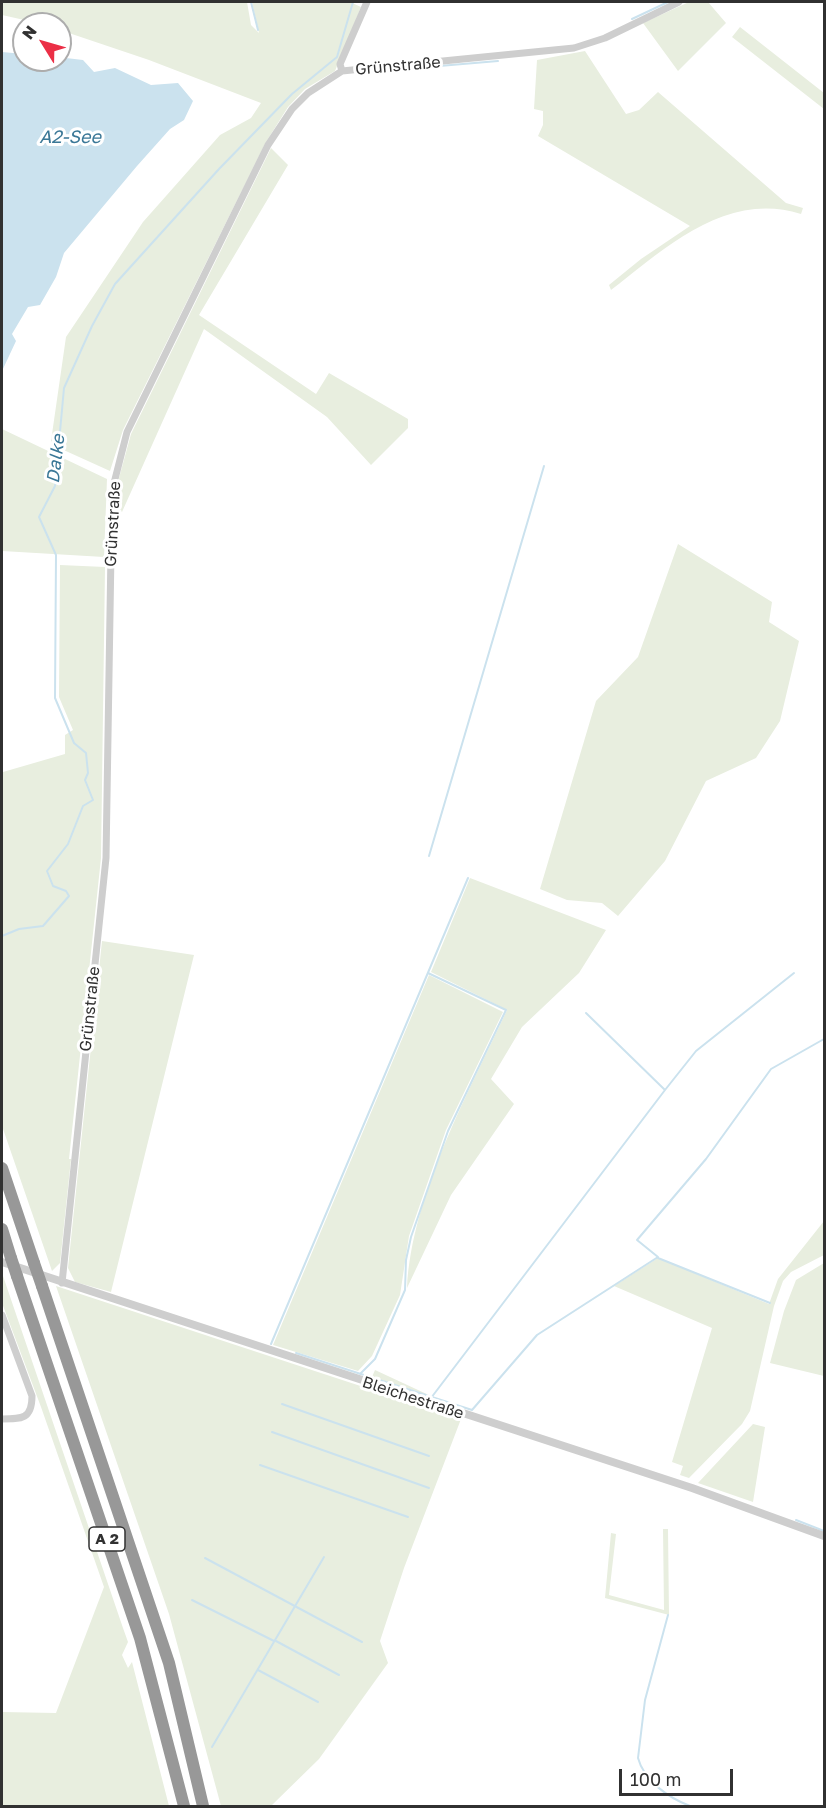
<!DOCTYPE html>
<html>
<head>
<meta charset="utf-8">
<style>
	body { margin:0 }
	#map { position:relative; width:826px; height:1808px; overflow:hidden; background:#fff; font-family:"Golos Text",sans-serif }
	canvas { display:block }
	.frame { position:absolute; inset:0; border:3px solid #313131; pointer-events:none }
	.north { position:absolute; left:12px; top:12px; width:60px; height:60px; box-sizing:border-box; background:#fff; border:2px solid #adadad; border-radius:50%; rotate:307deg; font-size:16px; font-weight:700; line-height:24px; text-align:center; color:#313131 }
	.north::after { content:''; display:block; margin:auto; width:21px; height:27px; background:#eb2f46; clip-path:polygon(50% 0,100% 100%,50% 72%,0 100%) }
	.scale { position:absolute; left:619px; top:1769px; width:114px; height:27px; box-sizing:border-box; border:3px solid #313131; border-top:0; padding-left:8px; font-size:18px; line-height:21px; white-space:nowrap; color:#313131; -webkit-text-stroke:4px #fff; paint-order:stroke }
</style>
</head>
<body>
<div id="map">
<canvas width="826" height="1808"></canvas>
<div class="frame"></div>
<div class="north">N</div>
<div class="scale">100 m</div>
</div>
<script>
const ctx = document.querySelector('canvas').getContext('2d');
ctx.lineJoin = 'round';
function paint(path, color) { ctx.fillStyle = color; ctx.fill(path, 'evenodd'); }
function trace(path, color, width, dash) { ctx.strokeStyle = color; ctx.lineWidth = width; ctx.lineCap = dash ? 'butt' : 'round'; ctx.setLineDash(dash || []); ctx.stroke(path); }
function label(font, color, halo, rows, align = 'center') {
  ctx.font = font + ' "Golos Text",sans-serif'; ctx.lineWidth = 6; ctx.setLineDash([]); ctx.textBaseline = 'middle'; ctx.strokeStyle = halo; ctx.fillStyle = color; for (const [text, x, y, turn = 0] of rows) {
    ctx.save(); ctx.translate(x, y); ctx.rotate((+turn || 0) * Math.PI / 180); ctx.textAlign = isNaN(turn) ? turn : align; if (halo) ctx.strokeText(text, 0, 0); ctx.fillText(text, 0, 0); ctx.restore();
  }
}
paint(new Path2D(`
	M 2,2 L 247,2 L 251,25 L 259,33 L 252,2 L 350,2 L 361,7 L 335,71 L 305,89 L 288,107 L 266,142 L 123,430 L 110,471 L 57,447 L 51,441 L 66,337 L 143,222 L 220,135 L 251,118 L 261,103 L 149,60 L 60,30 L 60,24 L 42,24 L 2,15 Z
	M 689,2 L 708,2 L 726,23 L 678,71 L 643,23 Z
	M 740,27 L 824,93 L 824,109 L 732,37 Z
	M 585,51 L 626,114 L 639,110 L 658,92 L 786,203 L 803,208 L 801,214 C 727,190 665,248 611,290 L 609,285 L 641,259 L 690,226 L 538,136 L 543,125 L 543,111 L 534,109 L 537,60 Z
	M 271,148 L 288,165 L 199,315 L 316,394 L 329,373 L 408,419 L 408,428 L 371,465 L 327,417 L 204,329 L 122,512 L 114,511 L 119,478 L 131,434 Z
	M 2,429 L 107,479 L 104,557 L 2,551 Z
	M 678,544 L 772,602 L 769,622 L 799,641 L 780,721 L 756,758 L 706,781 L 665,861 L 618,916 L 602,903 L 567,900 L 540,889 L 596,701 L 638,657 Z
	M 60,565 L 105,567 L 101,858 L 69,1159 L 71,1159 L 60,1263 L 52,1271 L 2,1126 L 2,782 L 3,772 L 65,754 L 65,735 L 73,730 L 59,697 Z
	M 470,878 L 606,930 L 579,973 L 522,1027 L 491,1079 L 514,1104 L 451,1195 L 407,1288 C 412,1194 468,1094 507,1010 L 431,972 Z
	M 102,941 L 194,955 L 111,1292 L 75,1282 L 68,1268 Z
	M 429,975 L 503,1012 L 446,1130 L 409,1236 L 400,1295 L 372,1356 L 358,1371 L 273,1345 Z
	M 824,1221 L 824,1255 L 791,1272 L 783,1281 L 774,1306 L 750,1411 L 742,1424 L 689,1478 L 680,1475 L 683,1466 L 672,1462 L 712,1328 L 614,1286 L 658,1258 L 769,1304 L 778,1279 Z
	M 824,1263 L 824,1376 L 770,1363 L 784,1311 L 796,1280 Z
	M 2,1273 L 123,1628 L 128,1642 L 122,1655 L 128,1668 L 132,1662 L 169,1806 L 2,1806 L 2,1712 L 56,1713 L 104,1587 L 41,1407 L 2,1303 Z
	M 56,1286 L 461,1419 L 404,1568 L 380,1641 L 388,1663 L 319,1759 L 271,1806 L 221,1806 L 169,1614 Z
	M 375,1370 L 431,1396 L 372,1377 Z
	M 753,1424 L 765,1427 L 753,1502 L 698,1483 Z
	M 663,1529 L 668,1529 L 669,1615 L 605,1598 L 611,1533 L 616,1534 L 609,1595 L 664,1610 Z`), '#e8eedf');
paint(new Path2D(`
	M 2,52 L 24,54 L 24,60 L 45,60 L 50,64 L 66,58 L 83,60 L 94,72 L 115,68 L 151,85 L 178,83 L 193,101 L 184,120 L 170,129 L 137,166 L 64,253 L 56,277 L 40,305 L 28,307 L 12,334 L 16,341 L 2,371 Z`), '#cbe2ee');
trace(new Path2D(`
	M 251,2 L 258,30
	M 632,19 L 668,2
	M 416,68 L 498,61
	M 429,856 L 544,466
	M 2,936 L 19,929 L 43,926 L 69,896 L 66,891 L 53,886 L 47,871 L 68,844 L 83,806 L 93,800 L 85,780 L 88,773 L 86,753 L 74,743 L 55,698 L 56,555 L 39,517 L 55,486 L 64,388 L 92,326 L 115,284 L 219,169 L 292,94 L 337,57 L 353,2
	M 586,1013 L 665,1090 L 696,1051 L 794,973
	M 658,1258 L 770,1303
	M 271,1344 L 468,878
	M 296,1353 L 472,1410 L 537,1335 L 658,1257 L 637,1240 L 706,1159 L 771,1069 L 824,1039
	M 360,1374 L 375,1359 L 405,1290 L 406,1260 L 411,1237 L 448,1131 L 506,1010 L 428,973
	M 431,1398 L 665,1090
	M 282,1404 L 429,1456
	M 272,1432 L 429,1488
	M 260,1465 L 408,1517
	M 796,1520 L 824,1531
	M 205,1558 L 362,1642
	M 192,1600 L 274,1641
	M 668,1615 L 645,1700 L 638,1758 C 644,1781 669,1798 690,1806
	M 276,1641 L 339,1675
	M 258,1670 L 318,1702
	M 212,1747 L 324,1557`), '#cbe2ee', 2);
trace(new Path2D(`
	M 342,71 L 340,64 L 367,2
	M 62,1283 L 106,858 L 112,491 L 127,432 L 268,145 L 292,109 L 308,93 L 342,71 L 574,48 L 605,38 L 679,2
	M 2,1315 L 32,1396 C 32,1419 22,1419 2,1419`), '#cecece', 7);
trace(new Path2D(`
	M 2,1262 L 692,1488 L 824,1536`), '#cecece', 8);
trace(new Path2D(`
	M 2,1168 L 34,1263
	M 2,1229 L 11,1258
	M 17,1276 L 140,1638 L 184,1806
	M 42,1286 L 169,1663 L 203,1806`), '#989898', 12);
trace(new Path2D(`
	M 11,1258 L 17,1276
	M 34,1263 L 42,1286`), '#989898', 12);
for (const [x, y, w] of [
	[107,1539,36]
]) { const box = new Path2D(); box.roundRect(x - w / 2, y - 12, w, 24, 4.5); ctx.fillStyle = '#fff'; ctx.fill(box); trace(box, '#313131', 1.5); }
label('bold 15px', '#313131', null, [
	["A 2",107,1539]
]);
label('16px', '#313131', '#fff', [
	["Grünstraße",398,66,-5],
	["Grünstraße",113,524,-87],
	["Grünstraße",90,1009,-84],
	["Bleichestraße",413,1398,18]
]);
label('italic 18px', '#3b7897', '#fff', [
	["A2-See",70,137],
	["Dalke",56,459,-83]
]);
</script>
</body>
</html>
